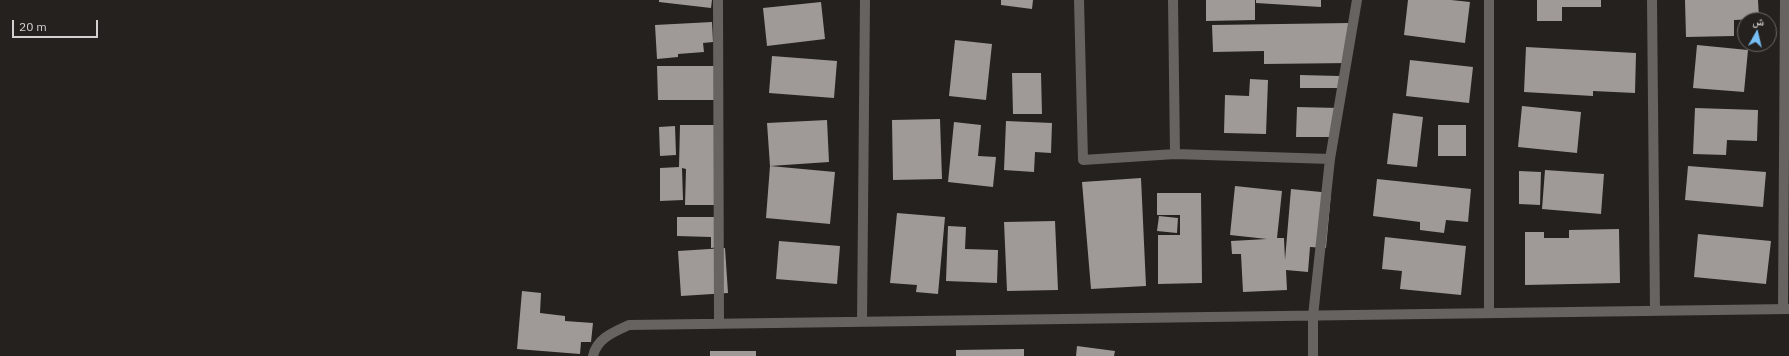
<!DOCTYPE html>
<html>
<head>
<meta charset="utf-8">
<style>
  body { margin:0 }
  #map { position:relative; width:1789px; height:356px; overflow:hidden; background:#25211f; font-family:"IBM Plex Sans","Noto Naskh Arabic",sans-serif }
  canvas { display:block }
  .north { position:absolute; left:1737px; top:12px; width:40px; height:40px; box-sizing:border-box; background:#25211f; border:1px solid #6b6765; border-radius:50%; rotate:8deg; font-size:11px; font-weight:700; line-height:16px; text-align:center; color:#d3d1cf }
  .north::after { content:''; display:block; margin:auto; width:14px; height:18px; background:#77c0f7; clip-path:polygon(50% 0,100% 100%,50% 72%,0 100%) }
  .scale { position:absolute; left:12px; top:20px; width:86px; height:18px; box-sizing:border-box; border:2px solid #d3d1cf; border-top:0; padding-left:5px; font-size:12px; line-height:14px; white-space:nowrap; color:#d3d1cf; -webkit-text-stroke:3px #25211f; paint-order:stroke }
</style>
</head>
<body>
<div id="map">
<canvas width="1789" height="356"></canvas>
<div class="north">ش</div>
<div class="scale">20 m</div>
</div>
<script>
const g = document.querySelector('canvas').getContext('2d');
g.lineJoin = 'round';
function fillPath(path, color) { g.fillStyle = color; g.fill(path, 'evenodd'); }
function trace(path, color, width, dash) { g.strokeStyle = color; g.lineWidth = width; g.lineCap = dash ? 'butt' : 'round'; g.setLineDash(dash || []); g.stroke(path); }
const building = new Path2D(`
  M659 0H712L711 8 659 2Z
  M1001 0H1033L1032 9 1001 5Z
  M1206 0H1255V20L1206 21Z
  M1256 0H1321V7L1256 3Z
  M1408 0H1451L1470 2 1465 43 1404 35Z
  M1537 0H1601V7H1562V21H1537Z
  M1685 0H1758L1759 19 1734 20V36L1686 37Z
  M821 2 825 39 767 46 763 8Z
  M712 22 713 42 703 43 704 52 678 54V57L657 59 655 25Z
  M1350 23V63L1264 64V51L1213 52 1212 25Z
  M955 40 992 44 986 100 949 96Z
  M1697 45 1748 50 1744 92 1693 88Z
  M1526 47 1636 53 1635 93 1593 91V96L1524 92Z
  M772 56 837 61 834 98 769 93Z
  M1410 60 1473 67 1469 103 1406 96Z
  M657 66H717V100H658Z
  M1012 73H1041L1042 114H1013Z
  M1300 75 1339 76V88H1300Z
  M1250 79 1268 80 1266 134 1224 133 1225 95 1249 96Z
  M1522 106 1581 112 1577 153 1518 147Z
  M1297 107 1339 108 1338 137H1296Z
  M1695 108 1758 110 1757 141 1727 140 1726 155 1693 154Z
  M1393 113 1423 117 1417 167 1387 164Z
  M940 119 942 179 893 180 892 120Z
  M827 120 829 162 770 166 767 123Z
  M1006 121 1052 123 1051 153 1035 152 1034 172 1004 170Z
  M954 122 981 125 978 156 996 157 993 187 948 182Z
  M680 125H723L722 205H685L686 169 682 168 683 200 660 201V168L679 167Z
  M1438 125H1466V156H1438Z
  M675 126 676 155 660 156 659 127Z
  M770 166 835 172 830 224 766 218Z
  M1688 166 1766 172 1763 207 1685 200Z
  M1545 170 1604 174 1601 214 1542 209Z
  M1519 171 1541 172 1540 205 1519 204Z
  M1141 178 1146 286 1091 289 1082 182Z
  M1377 179 1471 189 1468 222 1446 220 1444 233 1420 230V222L1373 216Z
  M1235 186 1282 191 1277 238H1284L1285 260 1291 189 1331 193 1326 248 1310 247 1308 272 1286 270 1287 290 1243 292 1241 254H1232L1231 241 1267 239 1230 235Z
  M1157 193H1201L1202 283 1158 284V235H1180V215H1157Z
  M897 213 945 217 938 294 916 292 917 285 890 283Z
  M1159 216 1178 218 1177 233 1157 231Z
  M677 217H719V247L711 248V237L677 236Z
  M1055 221 1058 290 1007 291 1004 222Z
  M948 226 966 227 965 249 998 250 997 283 946 281Z
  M1619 229 1620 283 1525 285V232H1544V238H1569V230Z
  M1698 234 1771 241 1766 284 1694 277Z
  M1385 237 1466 246 1461 295 1400 289 1402 271 1382 269Z
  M779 241 840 246 837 284 776 279Z
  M725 248 728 293 681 296 678 251Z
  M522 291 541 293 540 313 565 316V321L593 323 591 342H581L580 354 517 349Z
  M1077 346 1115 351 1114 356H1076Z
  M1024 349V356H956V350Z
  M710 351H756V356H710Z`);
const minor = new Path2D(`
  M718 0 719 323
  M1079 0 1083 160 1175 154 1330 159
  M1173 0 1175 154
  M1489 0V313
  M1652 0 1655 311
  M1783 309 1785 0
  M862 322 865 0
  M593 356C597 338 614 332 629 325L1789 309
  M1313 356V316L1330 159 1357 0`);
fillPath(building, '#9f9a97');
trace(minor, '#676360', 10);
</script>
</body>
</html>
